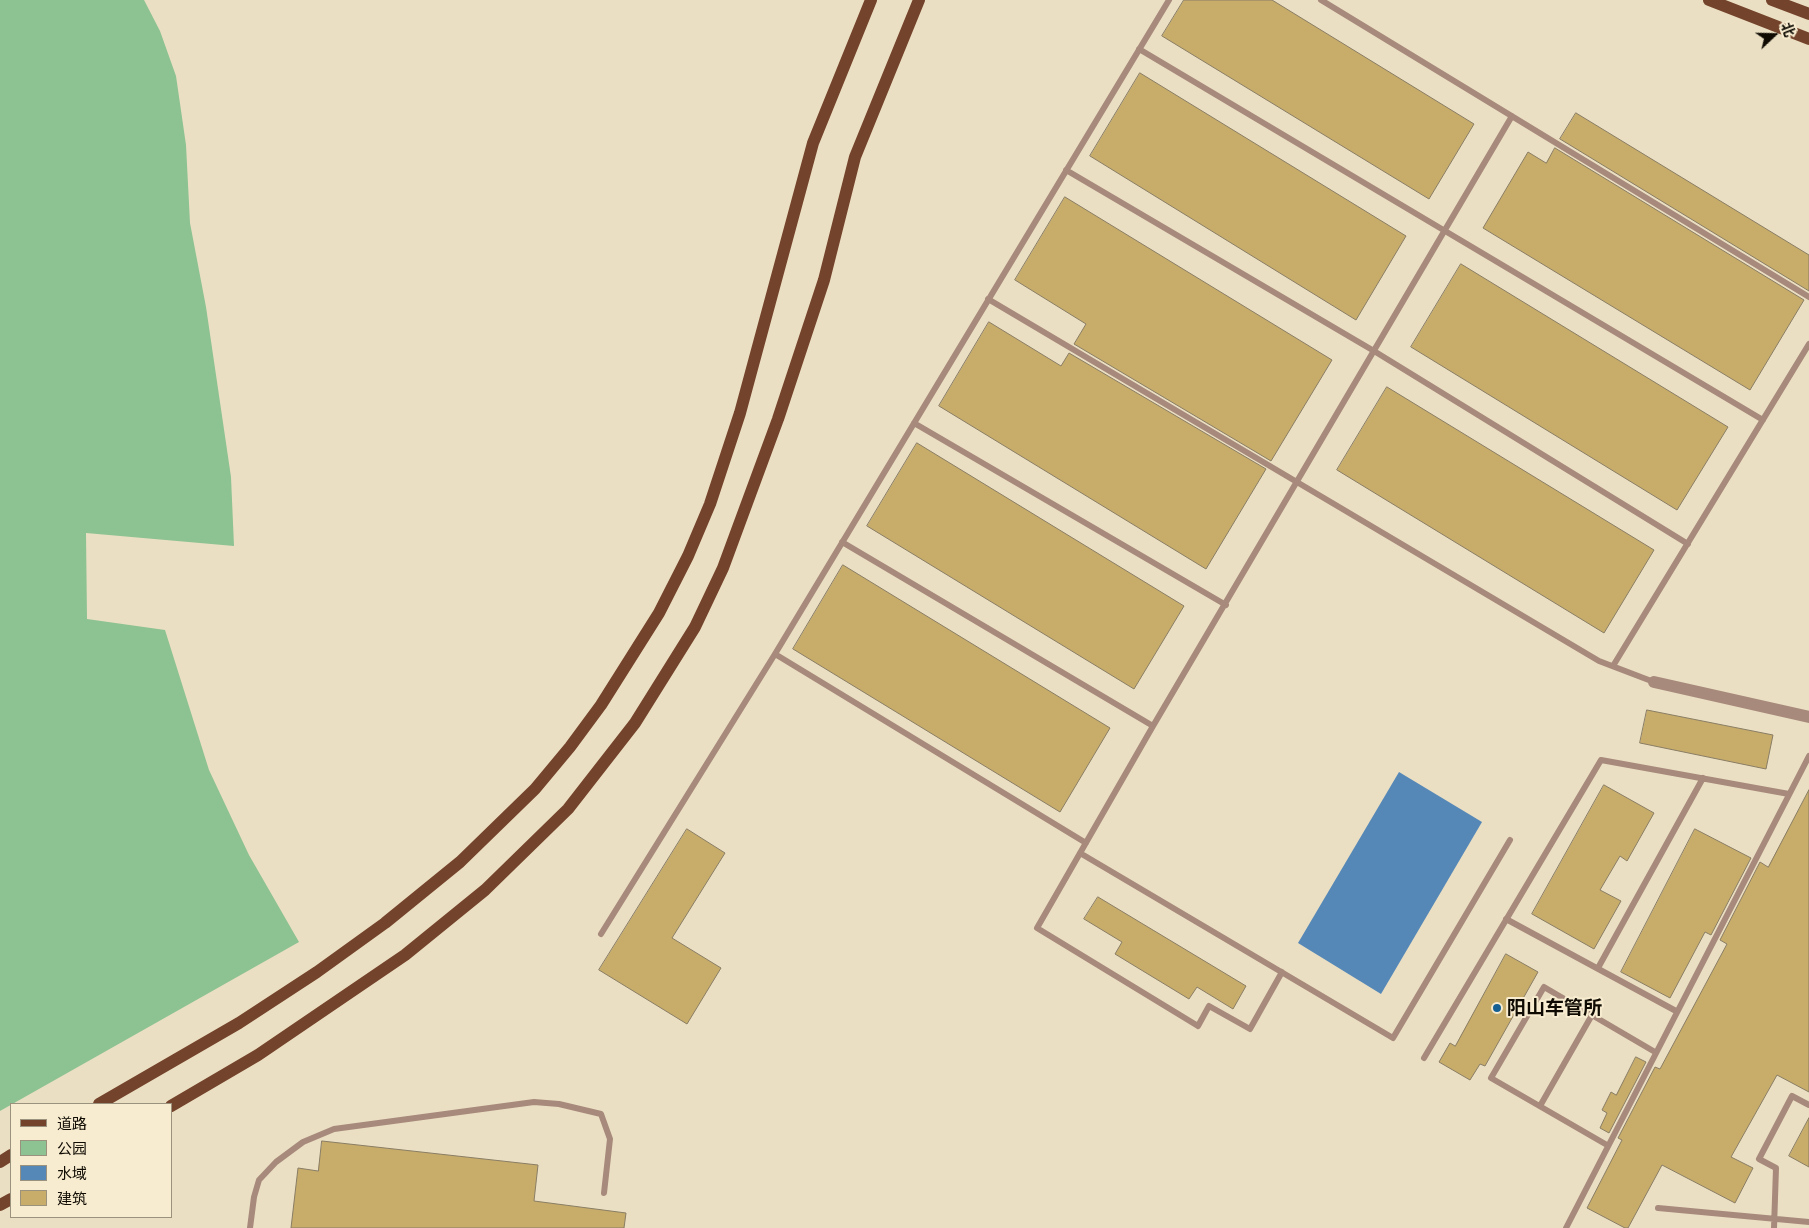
<!DOCTYPE html>
<html>
<head>
<meta charset="utf-8">
<style>
  body { margin:0 }
  #map { position:relative; width:1809px; height:1228px; overflow:hidden; background:#ebdfc3; font-family:Cabin,"Noto Sans SC",sans-serif }
  canvas { display:block }
  .legend { position:absolute; left:10px; top:1103px; width:162px; height:115px; box-sizing:border-box; background:#f8ecd0; border:1px solid #9b927e; margin:0; padding:6px 9px; list-style:none; font-size:15px; color:#0f0b03 }
  .legend li { display:flex; align-items:center; gap:10px; height:25px }
  .legend b { width:25px; border:1px solid #9b927e }
  .north { position:absolute; left:1749px; top:10px; width:50px; height:50px; -webkit-text-stroke:4px #f8ecd0; paint-order:stroke; rotate:69deg; font-size:14px; font-weight:700; line-height:20px; text-align:center; color:#0f0b03 }
  .north::after { content:''; display:block; margin:auto; width:18px; height:22px; background:#0f0b03; clip-path:polygon(50% 0,100% 100%,50% 72%,0 100%) }
</style>
</head>
<body>
<div id="map">
<canvas width="1809" height="1228"></canvas>
<ul class="legend">
<li><b style="height:6px;background:#74432b"></b>道路</li>
<li><b style="height:14px;background:#8dc292"></b>公园</li>
<li><b style="height:14px;background:#5688b7"></b>水域</li>
<li><b style="height:14px;background:#c7ac6a"></b>建筑</li>
</ul>
<div class="north">北</div>
</div>
<script>
const g = document.querySelector('canvas').getContext('2d');
g.lineJoin = 'round';
function fillPath(path, color) { g.fillStyle = color; g.fill(path, 'evenodd'); }
function trace(path, color, width, dash) { g.strokeStyle = color; g.lineWidth = width; g.lineCap = dash ? 'butt' : 'round'; g.setLineDash(dash || []); g.stroke(path); }
function write(font, color, halo, rows, align = 'center') {
  g.font = font + ' Cabin,"Noto Sans SC",sans-serif'; g.lineWidth = 4; g.setLineDash([]); g.textBaseline = 'middle'; g.strokeStyle = halo; g.fillStyle = color; for (const [text, x, y, turn = 0] of rows) {
    g.save(); g.translate(x, y); g.rotate((+turn || 0) * Math.PI / 180); g.textAlign = isNaN(turn) ? turn : align; if (halo) g.strokeText(text, 0, 0); g.fillText(text, 0, 0); g.restore();
  }
}
const green = new Path2D(`
  M0 0H144L160 31 176 76 186 145 190 223 206 307 231 477 234 546 86 533 87 619 165 630 209 770 249 855 299 942 0 1111Z`);
const water = new Path2D(`
  M1399 772 1482 822 1381 994 1298 943Z`);
const building = new Path2D(`
  M1184 0H1272L1474 124 1429 199 1162 36Z
  M1140 73 1406 236 1356 320 1090 156Z
  M1576 113 1809 255V291L1560 139Z
  M1555 148 1804 300 1750 390 1483 228 1528 152 1546 163Z
  M1065 197 1332 360 1271 461 1074 344 1086 324 1015 280Z
  M1461 264 1728 427 1677 510 1411 347Z
  M989 322 1061 366 1069 353 1266 469 1206 569 939 406Z
  M1387 387 1654 550 1604 633 1337 470Z
  M917 443 1184 606 1134 689 867 526Z
  M843 565 1110 728 1060 812 793 649Z
  M1647 710 1773 735 1766 769 1640 743Z
  M1604 785 1654 813 1627 861 1620 856 1600 890 1621 901 1594 949 1532 914Z
  M1809 790V1092L1777 1075 1731 1157 1753 1168 1735 1203 1662 1165 1628 1228H1625L1587 1208 1622 1140 1618 1138 1655 1067 1660 1069 1727 944 1720 940 1760 862 1768 867Z
  M687 829 725 853 672 938 721 968 687 1024 599 970Z
  M1695 829 1751 858 1711 935 1705 932 1670 998 1621 972Z
  M1098 897 1246 986 1233 1009 1197 987 1189 999 1115 954 1122 942 1084 919Z
  M1506 954 1538 972 1485 1066 1480 1064 1470 1080 1439 1062 1450 1043 1455 1046Z
  M1636 1057 1646 1062 1609 1133 1600 1128 1607 1113 1602 1110 1611 1092 1616 1095Z
  M1809 1118V1167L1789 1156Z
  M322 1141 538 1165 534 1201 626 1213 624 1228H291L298 1168 318 1171Z`);
const lane = new Path2D(`
  M1321 0 1809 297
  M1139 49 1763 420
  M1066 170 1374 351 1688 544
  M988 299 1599 661 1654 682
  M914 423 1226 605
  M842 542 1153 726
  M1613 666 1809 344
  M1086 843 775 654 1169 0
  M1080 853 1393 1038 1510 840
  M1506 919 1676 1011
  M601 934 775 654
  M1598 968 1703 778
  M1282 972 1250 1029 1209 1006 1198 1026 1037 928 1153 726 1512 116
  M1424 1058 1601 760 1789 794
  M1540 1106 1592 1015
  M1607 1145 1491 1078 1544 987 1655 1052
  M1658 1208 1809 1222
  M250 1228 254 1197 259 1180 276 1162 303 1142 334 1129 534 1102 559 1104 601 1114 610 1139 604 1193
  M1566 1228 1809 756
  M1774 1228 1776 1168 1759 1159 1792 1096 1809 1105`);
const street = new Path2D(`
  M1654 682 1809 717`);
const primary = new Path2D(`
  M1709 0 1809 39
  M1772 0 1809 14
  M99 1104 239 1023 317 972 385 923 460 862 535 789 570 747 601 705 659 613 688 556 710 504 740 413 813 143 871 0
  M171 1106 258 1055 405 955 485 890 568 809 635 723 695 627 723 568 778 419 824 280 855 157 919 0
  M0 1162 11 1155
  M0 1205 11 1199`);
const markers = [
  [1497,1008,5,"#165f93"]
];
const poiNames = [
  ["阳山车管所",1507,1008]
];
fillPath(green, '#8dc292');
fillPath(water, '#5688b7');
fillPath(building, '#c7ac6a');
trace(building, '#897d64', 1);
trace(lane, '#a78a7c', 6);
trace(street, '#a78a7c', 12);
trace(primary, '#74432b', 12);
for (const [x, y, r, color] of markers) { const dot = new Path2D(); dot.arc(x, y, r, 0, 2 * Math.PI); g.fillStyle = color; g.fill(dot); trace(dot, '#f8ecd0', 2); }
write('bold 19px', '#0f0b03', '#f8ecd0', poiNames, 'left');
</script>
</body>
</html>
